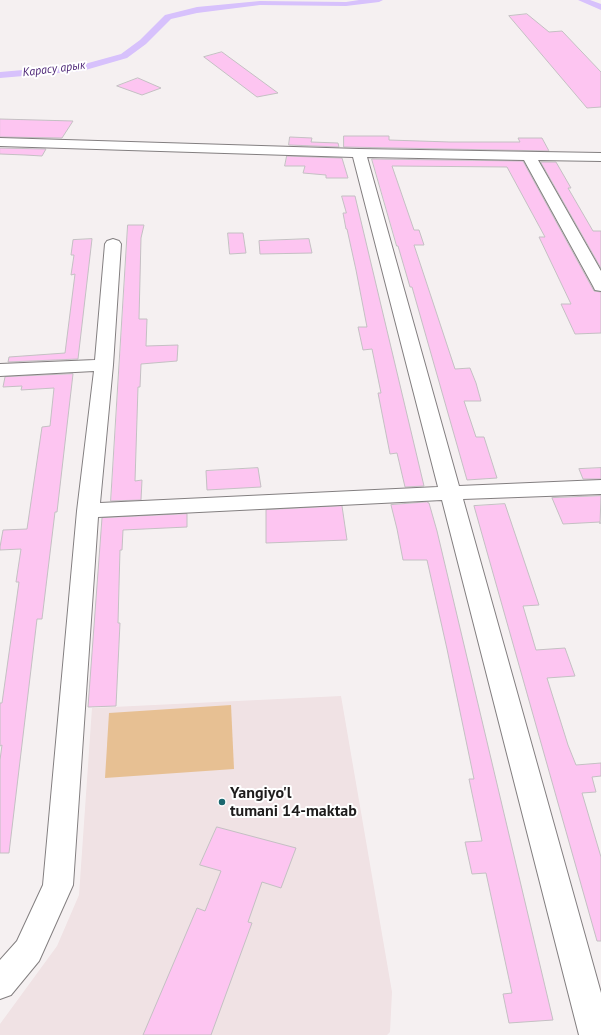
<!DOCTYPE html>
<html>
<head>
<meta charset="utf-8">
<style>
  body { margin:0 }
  canvas { display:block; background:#f5f0f1 }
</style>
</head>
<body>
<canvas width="601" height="1035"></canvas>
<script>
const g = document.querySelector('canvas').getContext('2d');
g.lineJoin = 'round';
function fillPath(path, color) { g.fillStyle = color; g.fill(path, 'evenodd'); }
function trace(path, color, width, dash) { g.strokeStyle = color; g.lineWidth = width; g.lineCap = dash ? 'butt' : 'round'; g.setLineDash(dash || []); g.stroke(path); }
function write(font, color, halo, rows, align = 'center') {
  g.font = font + ' "PT Sans",sans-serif'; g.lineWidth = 4; g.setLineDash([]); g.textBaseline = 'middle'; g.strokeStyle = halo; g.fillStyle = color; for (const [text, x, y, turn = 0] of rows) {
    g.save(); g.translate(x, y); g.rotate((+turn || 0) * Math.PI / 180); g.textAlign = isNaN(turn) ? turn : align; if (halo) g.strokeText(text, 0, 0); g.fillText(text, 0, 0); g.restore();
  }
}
const built = new Path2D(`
  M341 696 392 992 390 1032 387 1035H0V1024L57 946 79 895 92 708Z`);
const green = new Path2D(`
  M231 705 234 769 105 778 109 713Z`);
const canal = new Path2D(`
  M359 0H383L379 2 346 6 260 5 197 13 171 19 146 44 127 58 82 71 0 78V72L81 65 121 54 140 40 165 15 197 7 260 1 346 2Z
  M578 0H590L601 4V10Z`);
const building = new Path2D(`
  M527 14 549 32 562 31 601 72V107L587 108 509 16Z
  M222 52 278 93 257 97 204 57Z
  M138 78 161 88 142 95 117 86Z
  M0 119 73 121 62 138 0 137Z
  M344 136H389V140L450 142H520L518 138H542L549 151 344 147Z
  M290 137 312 138 311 142 338 143 339 147 289 145Z
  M0 148 46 149 42 156 25 155 0 154Z
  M287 156 342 158 348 178H326V175L303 173 305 166H285Z
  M372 159 523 161 594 291 601 292V333L575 334 561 304H571L539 237H545L507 167 392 166 414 230H419L424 245H414L455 369 470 368 476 383 481 401H464L476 437H484L497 478 467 480 412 287H410L398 246H397Z
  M541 162H556L571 188H568L593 231H601V268Z
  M342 196H355L424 486 405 487 397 453 390 454 378 393H381L372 349 363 350 358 327H367L356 270 347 229H346L343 213H346Z
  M128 225H144L141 238 139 319H147L146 346 178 345 177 361 141 364 140 387H138L135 481 142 480 141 500 111 501Z
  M228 233H243L246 253 230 254Z
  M92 239 78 359 8 362 9 357 65 353 75 274 71 275 74 255H71L73 240Z
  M309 239 312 253 260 254 259 241Z
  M73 374 57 512H55L42 619H37L9 853H0V760L2 745 0 746V703H2L19 582H16L21 549 0 550V547L3 530 27 529 42 427 50 426 54 388 21 390 22 386 3 387 5 377Z
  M258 468 261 487 207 490 206 471Z
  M601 468V479H583L579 469Z
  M601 496 600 524V522L563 524 552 498Z
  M427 502 429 503 437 531 553 1020 509 1023 503 994 512 993 486 873 472 874 465 842 482 841 469 779H474L447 649 427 560H403L397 529 391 505Z
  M505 504 539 605 523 606 536 650 565 648 575 676 547 678 568 745 576 765 601 763V776L592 777 596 792 582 793 601 857V941H597L474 506Z
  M342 506 347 540 266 543V510Z
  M187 514V527L123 530 122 550H120L119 586 118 623H120L116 706 88 707 102 518Z
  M217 827 296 848 281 888 262 882 248 922 252 923 211 1035H143L197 908 205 911 221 871 200 865Z`);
const minor = new Path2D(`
  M0 138 359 149 601 153V161L538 160 601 271V291L595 290 593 286 524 160 367 157 459 486 601 480V494L463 499 601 993V1035H579L442 500 98 517 73 885 39 961 11 995 0 999V960L17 941 43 885 77 511 94 371 0 376V364L95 360 105 244 107 241 113 239 119 241 121 244 113 365 100 503 438 487 353 157 0 146Z`);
const markers = [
  [222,802,4,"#1b676f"]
];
const farWaternames = [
  ["Карасу арык",54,69,-7]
];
const nearPoinames = [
  ["Yangiyo'l",230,793],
  ["tumani 14-maktab",230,811]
];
fillPath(built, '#f0e2e4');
fillPath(green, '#e7c093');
fillPath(canal, '#d7c1fc');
fillPath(building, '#fdc5f1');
trace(building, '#c4c0c3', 1);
trace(minor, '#837f80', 2);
fillPath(minor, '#fff');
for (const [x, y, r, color] of markers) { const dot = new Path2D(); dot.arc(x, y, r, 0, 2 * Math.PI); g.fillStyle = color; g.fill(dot); trace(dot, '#fff', 1.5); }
write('italic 12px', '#471f72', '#fff', farWaternames);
write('bold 16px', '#1e1c1c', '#fff', nearPoinames, 'left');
</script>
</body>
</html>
